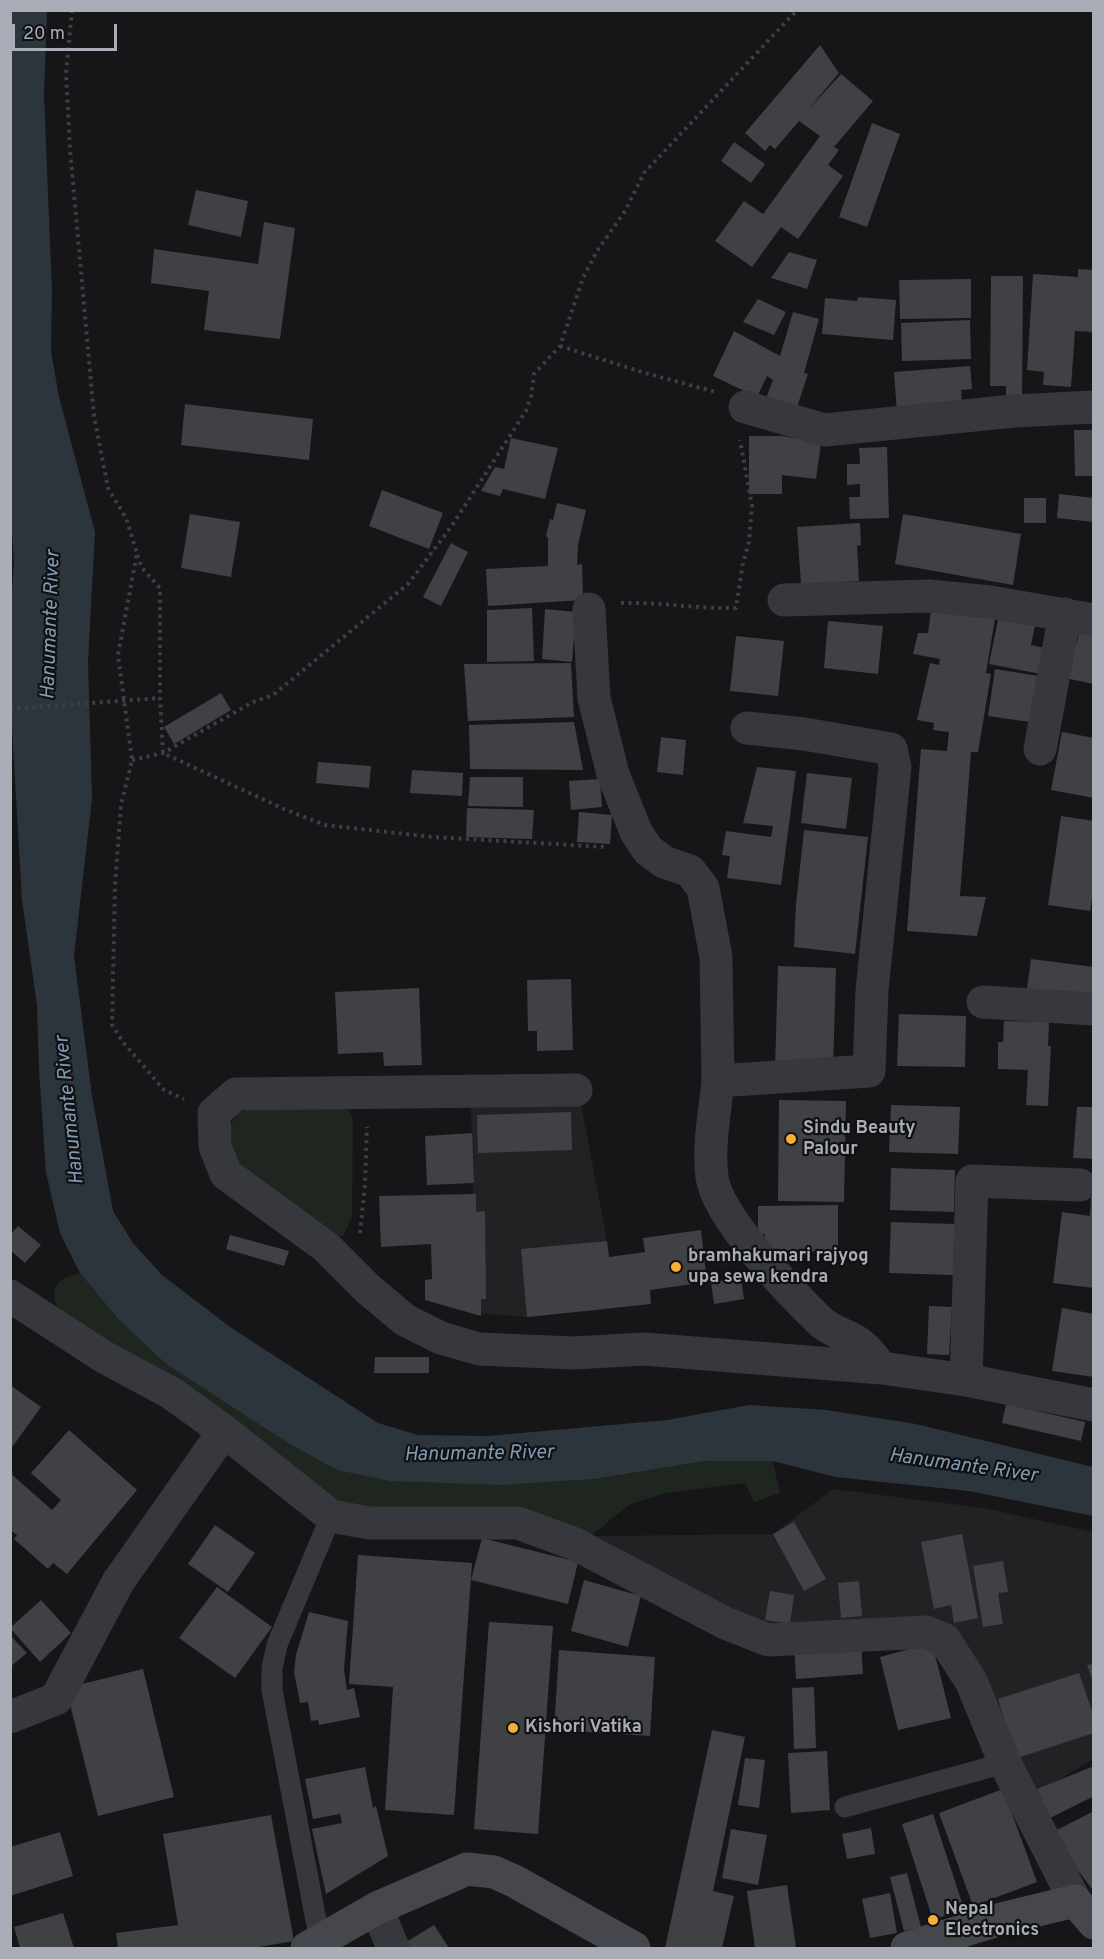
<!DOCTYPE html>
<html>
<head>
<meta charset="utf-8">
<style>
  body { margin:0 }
  #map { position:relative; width:1104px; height:1959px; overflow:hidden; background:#161618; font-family:Overpass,sans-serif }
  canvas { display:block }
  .frame { position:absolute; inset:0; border:12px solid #a8adb8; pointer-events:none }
  .scale { position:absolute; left:12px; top:24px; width:105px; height:27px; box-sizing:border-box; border:3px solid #a8adb8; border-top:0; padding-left:8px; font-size:18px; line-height:21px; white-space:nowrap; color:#a8adb8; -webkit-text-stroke:4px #111113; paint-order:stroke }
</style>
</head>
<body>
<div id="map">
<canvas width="1104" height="1959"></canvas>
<div class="frame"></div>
<div class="scale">20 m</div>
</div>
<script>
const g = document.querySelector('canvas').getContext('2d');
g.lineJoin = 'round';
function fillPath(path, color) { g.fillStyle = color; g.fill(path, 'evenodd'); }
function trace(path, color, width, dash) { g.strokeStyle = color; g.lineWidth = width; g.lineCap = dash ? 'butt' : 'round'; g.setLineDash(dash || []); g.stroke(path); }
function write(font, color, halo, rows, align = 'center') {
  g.font = font + ' Overpass,sans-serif'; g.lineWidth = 4.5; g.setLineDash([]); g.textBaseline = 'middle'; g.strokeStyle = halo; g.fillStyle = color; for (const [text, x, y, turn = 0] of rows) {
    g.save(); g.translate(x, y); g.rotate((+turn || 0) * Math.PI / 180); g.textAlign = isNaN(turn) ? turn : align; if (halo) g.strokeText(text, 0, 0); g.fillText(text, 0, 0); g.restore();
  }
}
const built = new Path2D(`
  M581 1104 607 1241 613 1309 527 1317 476 1313 471 1107Z
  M833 1489 984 1508 1093 1532V1759L1036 1794 968 1651 749 1624 597 1536 773 1534Z`);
const green = new Path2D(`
  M347 1107 353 1120 352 1217 343 1236 335 1239 249 1177 233 1158 229 1126 238 1114 249 1108Z
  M80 1273 119 1320 165 1363 503 1485 595 1479 705 1461H773L780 1493 754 1502 745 1483 666 1493 630 1504 586 1540 340 1503 57 1307C49 1285 59 1278 80 1273Z`);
const water = new Path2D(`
  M10 11H47L44 96 52 291 51 351 59 397 95 532 88 661 92 799 74 956 92 1096 113 1211 133 1243 162 1275 230 1327 378 1423 418 1435 488 1436 667 1420 749 1405 826 1410 916 1424 1093 1467V1516L969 1491 835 1477 773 1461H705L595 1479 503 1485 390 1481 337 1470 288 1443 165 1363 119 1320 80 1273 60 1233 46 1172 39 1070 37 1005 22 900 11 710 10 621 14 561 10 501Z`);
const building = new Path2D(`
  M820 45 839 73 807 111 841 74 873 101 834 147 839 150 828 165 843 176 798 239 781 227 752 267 715 241 744 201 763 214 820 136 799 121 775 149 770 145 765 151 745 133Z
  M872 123 900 134 867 227 839 217Z
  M734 142 765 164 751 183 721 161Z
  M196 190 248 201 241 237 188 225Z
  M264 222 295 228 280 339 204 330 209 291 151 283 154 249 258 264Z
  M789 252 817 260 807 289 771 278Z
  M1078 269 1094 270V332L1075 331 1071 387 1043 385 1044 372 1027 370 1033 274 1078 277Z
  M991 276H1023L1022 403H1006V386H990Z
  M971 279V318L900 319 899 280Z
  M858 297 896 300 893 340 822 334 825 298 857 301Z
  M758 299 786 312 774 335 743 322Z
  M793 312 819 319 804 373 808 374 795 413 765 401 773 380 767 376 757 397 713 376 734 331 780 356Z
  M970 320 971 359 902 361 901 323Z
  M970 366 972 389 961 390 962 406 897 412 894 372Z
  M185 404 313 419 309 460 181 445Z
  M1074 430H1094V476H1075Z
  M749 436H782L821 443 816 479 782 475V494H749Z
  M511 438 558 448 545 499 503 489 500 496 481 491 495 467 504 469Z
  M887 447 889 518 850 519 849 497H860V484L847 485V464H860L859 448Z
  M382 490 443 513 429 549 369 526Z
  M1059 494 1094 498V522L1057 518Z
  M1024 498H1046V523H1024Z
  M557 503 586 510 578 545 577 565 582 564 583 600 488 606 486 569 548 566V538L546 536 550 519 553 520Z
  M190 514 240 522 231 577 181 568Z
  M903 514 1021 534 1013 585 895 564Z
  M860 523 861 545 857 546 859 581 801 584 797 527Z
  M451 543 468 552 441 606 423 597Z
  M532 608 534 661 487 662V610Z
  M545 609 576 612 572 662 542 659Z
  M1000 610 1037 617 1031 645 1050 649 1046 675 989 664Z
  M931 611 995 618 986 673 991 674 978 752H971L960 896 986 897 977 936 907 931 921 749 947 751 949 732 933 730 934 723 917 720 930 663 939 665 940 659 913 654 918 633H928Z
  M828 621 883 626 878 674 824 668Z
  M1080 625 1094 628V684L1065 678 1070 642 1077 643Z
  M736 636 784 641 778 696 730 691Z
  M571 663 574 717 468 721 464 664Z
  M995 669 1045 677 1037 723 988 716Z
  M221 693 231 710 174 744 164 727Z
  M574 722 583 770 470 769 469 725Z
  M1062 732 1094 738V798L1051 790Z
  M661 737 686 740 683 775 657 772Z
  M318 762 371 766 369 788 316 783Z
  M757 767 796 771 781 885 727 878 730 856 722 855 726 831 771 837 773 826 743 823Z
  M412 770 463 773 462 796 410 793Z
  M807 773 852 778 846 829 801 823Z
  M470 777H523V807L468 806Z
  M600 779 602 807 571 810 569 781Z
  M467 808 534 810 532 839 466 837Z
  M579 812 612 815 610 844 577 842Z
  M1061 816 1094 821V884L1090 911 1048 905Z
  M804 830 868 837 855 954 794 947 796 904Z
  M1031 959 1094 967V1002L1026 996Z
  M778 966 836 968 833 1069 775 1068Z
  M571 979 573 1050 537 1051V1031H528L527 980Z
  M419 988 422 1065 384 1066 383 1052 338 1054 335 992Z
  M899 1014 966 1016 965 1067 897 1066Z
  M1004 1021 1049 1022 1048 1046H1051L1048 1106 1026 1105 1028 1070 998 1069V1042H1003Z
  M779 1100 846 1101 844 1202 778 1201Z
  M891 1105 960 1107 958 1154 889 1152Z
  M1077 1107H1094V1159L1073 1158Z
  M571 1112 572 1150 478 1153 477 1115Z
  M472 1133 474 1183 427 1185 425 1136Z
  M891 1168 955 1170 954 1212 890 1210Z
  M1092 1180H1094V1288L1053 1283 1062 1212 1090 1216Z
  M476 1194V1212L485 1211 486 1299H481V1316L425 1300V1280L432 1279 431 1244 381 1247 379 1196Z
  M838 1205V1251L766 1252 765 1234H758V1206Z
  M891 1222 955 1224 953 1275 889 1273Z
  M18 1226 41 1245 25 1263 10 1250V1235Z
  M701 1230 707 1282 650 1290 651 1304 527 1317 521 1249 607 1241 609 1257 645 1252 643 1238Z
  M230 1235 289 1251 284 1266 226 1249Z
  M741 1278 744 1299 714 1304 711 1282Z
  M929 1306 952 1307 949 1355 927 1354Z
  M1062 1308 1094 1314V1377L1052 1371Z
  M375 1357H429V1373H374Z
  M10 1385 41 1407 10 1450Z
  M1006 1404 1085 1422 1081 1441 1002 1423Z
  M69 1430 137 1490 67 1574 53 1563 48 1569 14 1539 17 1535 10 1530V1473L52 1510 61 1500 31 1473Z
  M794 1522 826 1579 804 1591 773 1534Z
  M215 1525 255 1553 228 1592 188 1564Z
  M962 1534 978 1618 954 1623 951 1605 934 1609 921 1542Z
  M482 1538 578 1562 568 1604 471 1580Z
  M358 1555 472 1563 454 1815 385 1810 393 1687 349 1684Z
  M1003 1561 1008 1592 998 1593 1003 1624 983 1627 973 1566Z
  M584 1580 641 1596 628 1647 571 1631Z
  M859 1581 862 1616 841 1618 838 1583Z
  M217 1587 272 1627 235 1678 179 1638Z
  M770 1591 794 1595 790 1624 765 1620Z
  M41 1600 71 1633 40 1662 10 1628Z
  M309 1612 348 1621 344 1669 347 1690 354 1688 360 1717 319 1725 318 1720 311 1721 308 1702 300 1703 294 1672 296 1655Z
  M489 1622 553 1626 538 1834 474 1829Z
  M10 1635 27 1653 10 1667Z
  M861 1641 863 1674 796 1679 794 1646Z
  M932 1643 951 1718 898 1730 880 1657Z
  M559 1650 655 1657 650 1736 554 1730Z
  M1094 1664V1681H1093L1087 1665Z
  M143 1669 174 1797 98 1816 66 1688Z
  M1079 1673 1094 1717V1733L1017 1758 998 1699Z
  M814 1687 816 1748 794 1749 792 1688Z
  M712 1730 745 1737 713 1891 734 1896 722 1948H665Z
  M827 1751 830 1810 791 1813 788 1753Z
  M745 1758 765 1760 759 1808 738 1805Z
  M1094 1766V1796L1050 1818 1037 1789Z
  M365 1767 373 1808 376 1806 388 1856 326 1894 312 1829 342 1823 340 1814 313 1819 305 1779Z
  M1003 1789 1037 1882 973 1906 939 1813Z
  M1094 1811V1892L1072 1862 1055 1831Z
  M933 1814 964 1909 933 1920 902 1824Z
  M271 1815 294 1941 253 1948H118L116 1933 178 1925 163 1834Z
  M871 1828 875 1854 847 1859 842 1834Z
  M731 1829 767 1835 758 1885 722 1878Z
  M60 1832 73 1876 10 1896V1847Z
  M907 1873 921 1927 904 1931 890 1877Z
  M787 1885 796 1948H755L747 1891Z
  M890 1893 897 1933 870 1938 862 1899Z
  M63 1913 74 1948H20L14 1927Z
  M434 1925 449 1948H406L403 1944Z`);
const path = new Path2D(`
  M72 10 66 73 70 149 94 416 108 488 126 518 137 553 118 655 132 760 121 805 115 885 112 1025 123 1042 164 1090 184 1099
  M560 346 645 373 716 392
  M137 555 142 568 160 588V698L163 753 284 809 325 825 432 837 606 847
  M621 603C660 602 698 609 736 608L743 563 749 542 752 506 740 440
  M10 709 160 698
  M132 760 163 753 253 702 273 695 408 584 451 527 526 411 531 397 534 374 560 346 583 278 597 251 625 211 644 173 797 10
  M360 1233 365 1185 367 1127`);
const service = new Path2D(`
  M845 1807 1005 1763
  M320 1941 272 1690V1668L277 1645 331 1516`);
const minor = new Path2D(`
  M745 407 825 430 1014 411 1094 407
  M784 600 929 596 990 602 1094 620
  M589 609 594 698 613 774 636 832 648 850 664 862 690 871 703 888 716 957 718 1081
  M747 728 804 734 891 749 895 767 872 990 869 1071 718 1081C715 1112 708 1145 712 1177 717 1217 791 1293 821 1322 831 1331 846 1335 857 1342 867 1348 875 1360 882 1368
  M1040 749 1065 614
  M983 1002 1094 1009
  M576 1090 236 1094 214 1113 215 1146 226 1174 326 1247 368 1289 405 1320 441 1338 479 1349 573 1353 644 1349 882 1368 966 1380 1094 1405
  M10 1296 104 1357 171 1393 224 1431 331 1516 369 1523H518L575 1544 725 1623 768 1640 925 1632 944 1639 971 1681 1005 1763 1075 1901
  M966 1380 972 1181 1080 1185
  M10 1717 56 1699 118 1582 224 1431
  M377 1908 393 1948`);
const secondary = new Path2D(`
  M307 1948 377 1908 467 1869 494 1872 514 1881 634 1948
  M907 1948 1001 1919 1075 1901 1094 1923`);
const markers = [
  [791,1139,6,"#f2b134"],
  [676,1267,6,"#f2b134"],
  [513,1728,6,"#f2b134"],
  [933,1920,6,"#f2b134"]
];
const poiNames = [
  ["Sindu Beauty",803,1129],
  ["Palour",803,1150],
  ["bramhakumari rajyog",688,1257],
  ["upa sewa kendra",688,1278],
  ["Kishori Vatika",525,1728],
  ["Nepal",945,1910],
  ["Electronics",945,1931]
];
const waterNames = [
  ["Hanumante River",52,625,-88],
  ["Hanumante River",71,1110,-96],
  ["Hanumante River",479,1455,-1],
  ["Hanumante River",963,1467,8]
];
fillPath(built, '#222225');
fillPath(green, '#1e261f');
fillPath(water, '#2c353c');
fillPath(building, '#404145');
trace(path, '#3d3f44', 4, [3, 4.5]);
trace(service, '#37383d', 21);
trace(minor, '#37383d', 33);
trace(secondary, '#45474d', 33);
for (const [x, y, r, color] of markers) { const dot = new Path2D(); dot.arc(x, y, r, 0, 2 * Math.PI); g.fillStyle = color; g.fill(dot); trace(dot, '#111113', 2); }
write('bold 18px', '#a8adb8', '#111113', poiNames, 'left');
write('italic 20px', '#7f9bb3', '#111113', waterNames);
</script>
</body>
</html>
